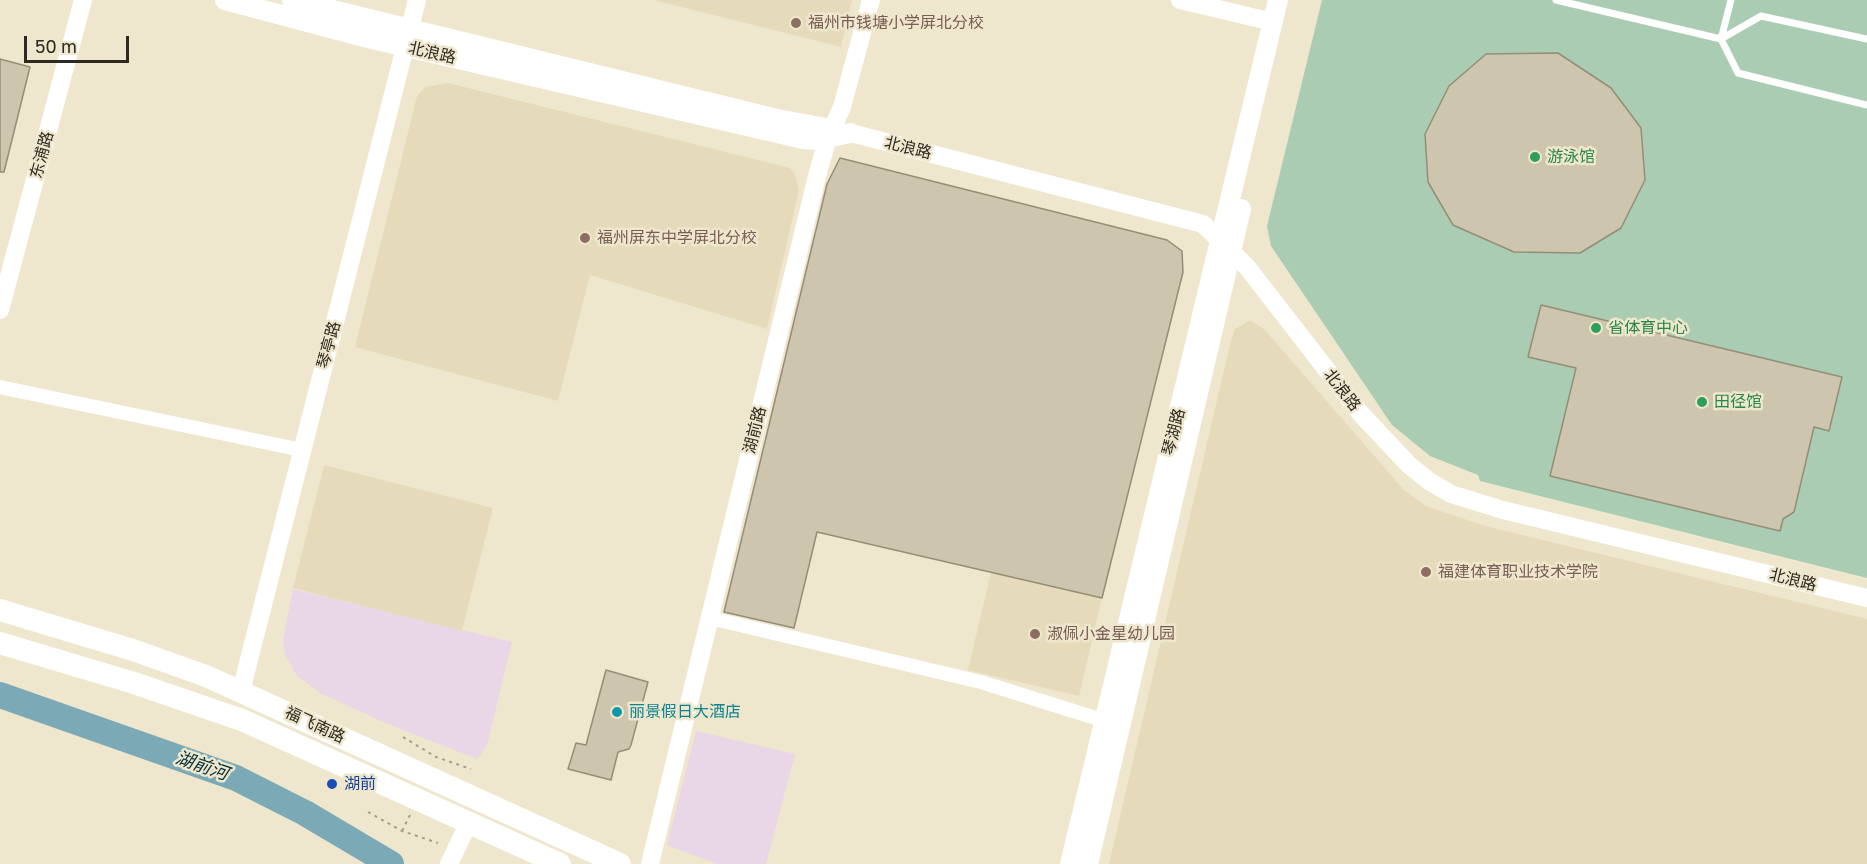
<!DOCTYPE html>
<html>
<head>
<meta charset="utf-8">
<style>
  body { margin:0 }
  #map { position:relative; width:1867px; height:864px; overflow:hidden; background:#efe7cd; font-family:"Golos Text",sans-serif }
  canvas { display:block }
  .scale { position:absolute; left:24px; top:36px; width:105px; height:27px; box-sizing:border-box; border:3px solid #2d2920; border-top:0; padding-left:8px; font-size:18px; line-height:21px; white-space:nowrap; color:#2d2920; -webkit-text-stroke:4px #efe7cd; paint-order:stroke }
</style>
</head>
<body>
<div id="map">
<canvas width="1867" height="864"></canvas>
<div class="scale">50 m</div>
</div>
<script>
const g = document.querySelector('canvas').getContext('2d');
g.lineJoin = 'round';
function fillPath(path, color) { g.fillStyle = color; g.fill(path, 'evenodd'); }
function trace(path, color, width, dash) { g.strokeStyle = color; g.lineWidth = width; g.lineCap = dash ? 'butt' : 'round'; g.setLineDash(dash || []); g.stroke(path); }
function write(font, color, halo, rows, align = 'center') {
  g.font = font + ' "Golos Text","Noto Sans SC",sans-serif'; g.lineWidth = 5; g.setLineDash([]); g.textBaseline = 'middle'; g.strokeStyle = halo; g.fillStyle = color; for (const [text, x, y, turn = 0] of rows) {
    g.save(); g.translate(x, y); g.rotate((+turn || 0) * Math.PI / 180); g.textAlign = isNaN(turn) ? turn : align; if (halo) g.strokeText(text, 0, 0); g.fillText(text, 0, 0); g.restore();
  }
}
const commercial = new Path2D(`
  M293 589 512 642 487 745 477 759 381 721 320 693 297 676 285 654 283 640Z
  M696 731 795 754 766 864H717L667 845Z`);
const built = new Path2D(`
  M653 0H852L841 47Z
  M448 83 790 168 795 174 799 190 767 329 590 275 558 401 355 347 417 96 425 87Z
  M1250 320 1265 330 1404 490 1426 506 1485 526 1867 619V864H1109L1231 340 1235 329Z
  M324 465 493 508 462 631 293 588Z
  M991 572 1102 598 1079 696 968 670Z`);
const green = new Path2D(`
  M1322 0H1867V578L1480 481 1478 475 1430 456 1392 425 1271 246 1267 226Z`);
const river = new Path2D(`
  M0 695 236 778 305 813 391 864`);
const building = new Path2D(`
  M1558 53 1611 88 1641 128 1645 180 1621 228 1580 253 1514 252 1453 225 1428 182 1425 134 1449 86 1486 54Z
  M0 59 30 67 4 172H0Z
  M840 158 1167 240 1182 251 1183 272 1102 598 817 532 794 628 724 612 827 184Z
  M1541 305 1842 377 1829 431 1814 427 1794 512 1783 519 1780 531 1550 476 1576 368 1528 357Z
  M606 670 648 682 631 745 629 749 618 752 611 780 568 769 576 743 586 745Z`);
const path = new Path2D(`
  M403 737 436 757 471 769
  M368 812 402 831 438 843
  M402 831 410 815`);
const service = new Path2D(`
  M1556 0 1721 39 1761 16 1867 39
  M1731 0 1721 39 1738 73 1867 105`);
const minor = new Path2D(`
  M0 387 302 450
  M710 618 981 682 1105 721`);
const tertiary = new Path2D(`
  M1180 0 1273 22
  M851 133 1203 224 1247 267 1361 414 1409 465 1429 481 1451 494 1503 510 1867 598
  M0 310 83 0
  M241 691 417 0
  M449 864 469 822
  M650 864 818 172 828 138 842 107 871 0`);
const secondary = new Path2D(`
  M225 0 368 38 803 139 817 140 851 133
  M292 0 777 119 837 130
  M1070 864 1278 0
  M1088 864 1241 209`);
const primary = new Path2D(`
  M0 610 133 650 206 676 620 864
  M0 643 134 683 242 720 560 864`);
const markers = [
  [796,23,6,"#8d6e63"],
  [1535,157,6,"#2e9e5b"],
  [585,238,6,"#8d6e63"],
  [1596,328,6,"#2e9e5b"],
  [1702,402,6,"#2e9e5b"],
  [1426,572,6,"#8d6e63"],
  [1035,634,6,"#8d6e63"],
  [617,712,6,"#0f9aa8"],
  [332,784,6,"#1a4fb4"]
];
const educationNames = [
  ["福州市钱塘小学屏北分校",808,23],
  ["福州屏东中学屏北分校",597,238],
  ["福建体育职业技术学院",1438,572],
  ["淑佩小金星幼儿园",1047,634]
];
const streetNames = [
  ["北浪路",432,53,13],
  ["北浪路",908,148,14],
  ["东浦路",42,155,-75],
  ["琴亭路",329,345,-75],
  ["北浪路",1342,390,52],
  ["湖前路",755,430,-76],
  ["琴湖路",1174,432,-76],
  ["北浪路",1793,580,14],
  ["福飞南路",315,725,25]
];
const leisureNames = [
  ["游泳馆",1547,157],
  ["省体育中心",1608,328],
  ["田径馆",1714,402]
];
const cultureNames = [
  ["丽景假日大酒店",629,712]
];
const transitNames = [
  ["湖前",344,784]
];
const waterNames = [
  ["湖前河",202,766,19]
];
fillPath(commercial, '#e9d6e6');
fillPath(built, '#e5dbba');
fillPath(green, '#a9ccb3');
trace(river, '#7baab6', 26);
fillPath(building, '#cdc5ad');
trace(building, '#958e77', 1.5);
trace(path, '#a39c89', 2, [3, 4.5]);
trace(service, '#fff', 7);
trace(minor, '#fff', 14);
trace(tertiary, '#fff', 18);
trace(secondary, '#fff', 20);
trace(primary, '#fff', 22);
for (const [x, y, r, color] of markers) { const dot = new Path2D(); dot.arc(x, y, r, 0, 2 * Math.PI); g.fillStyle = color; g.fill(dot); trace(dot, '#efe7cd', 2); }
write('16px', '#785e54', '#efe7cd', educationNames, 'left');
write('16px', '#2d2920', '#efe7cd', streetNames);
write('16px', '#27864d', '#efe7cd', leisureNames, 'left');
write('16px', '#0d838f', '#efe7cd', cultureNames, 'left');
write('16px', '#164399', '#efe7cd', transitNames, 'left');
write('italic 18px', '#013039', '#efe7cd', waterNames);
</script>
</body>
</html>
